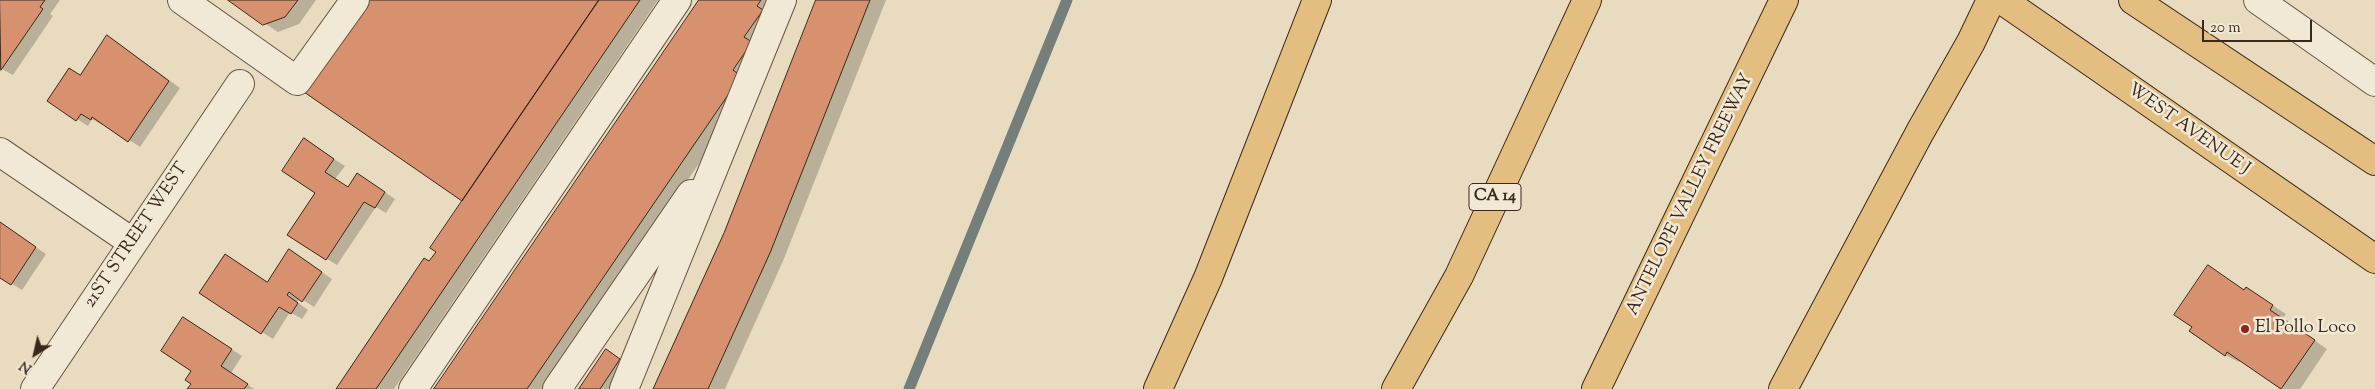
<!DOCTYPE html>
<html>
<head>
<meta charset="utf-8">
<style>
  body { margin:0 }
  #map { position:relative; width:2375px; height:389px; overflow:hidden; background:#e9dbbf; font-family:"Sorts Mill Goudy",serif }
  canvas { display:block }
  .north { position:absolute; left:10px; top:329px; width:50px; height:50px; -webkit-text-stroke:4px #f1e8d5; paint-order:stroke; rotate:215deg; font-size:14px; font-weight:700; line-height:20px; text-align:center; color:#3a281a }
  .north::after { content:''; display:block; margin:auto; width:18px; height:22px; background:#3a281a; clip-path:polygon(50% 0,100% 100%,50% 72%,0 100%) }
  .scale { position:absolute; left:2202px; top:20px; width:110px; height:22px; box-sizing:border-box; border:2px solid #3a281a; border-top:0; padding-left:6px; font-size:15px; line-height:18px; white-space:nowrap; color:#3a281a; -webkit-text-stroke:4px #f1e8d5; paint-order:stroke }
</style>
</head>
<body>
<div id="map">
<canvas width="2375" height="389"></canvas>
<div class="north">N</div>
<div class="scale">20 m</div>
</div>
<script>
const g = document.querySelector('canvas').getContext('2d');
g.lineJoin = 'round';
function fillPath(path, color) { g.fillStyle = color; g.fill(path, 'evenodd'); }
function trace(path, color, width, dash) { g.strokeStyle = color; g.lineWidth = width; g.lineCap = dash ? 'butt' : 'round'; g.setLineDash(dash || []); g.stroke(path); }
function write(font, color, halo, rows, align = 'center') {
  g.font = font + ' "Sorts Mill Goudy",serif'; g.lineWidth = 5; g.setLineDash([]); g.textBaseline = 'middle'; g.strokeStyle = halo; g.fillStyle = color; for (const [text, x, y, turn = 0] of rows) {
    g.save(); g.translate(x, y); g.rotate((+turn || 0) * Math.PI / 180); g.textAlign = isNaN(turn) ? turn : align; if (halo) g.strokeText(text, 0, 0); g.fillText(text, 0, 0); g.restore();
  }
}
const shadow = new Path2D(`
  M0 0H60L50 14 53 16 13 75 0 68Z
  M230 0H316L299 24 278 32Z
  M368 0H658L394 389H337L437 252 464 200 305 92Z
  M700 0H780L753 84 546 389H436Z
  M818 0H886L783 261 725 389H654L725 234Z
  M118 43 180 88 140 147 103 123 102 125 92 119 88 126 49 101 81 76Z
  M304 140 345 166 335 179 348 188 368 181 395 199 386 213 376 207 337 265 327 259 316 193Z
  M0 223 46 254 22 290 0 276Z
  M300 257 332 279 314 307 300 298 297 302 308 310 302 319 290 312 273 339 201 293 268 283Z
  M2247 289 2286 314 2283 318 2327 349 2300 389H2283L2241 360 2239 362 2225 355Z
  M194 325 242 356 231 373 254 389H189L192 384Z
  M606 350 633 367 618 389H580Z`);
const stream = new Path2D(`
  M909 389 1067 0`);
const building = new Path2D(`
  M0 0H45L40 7 43 9 1 70Z
  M228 0H298L285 17 263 25Z
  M366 0H599L462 201 304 92Z
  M599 0H640L376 389H336L424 258 429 261 436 252 430 248Z
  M699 0H761L757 6 763 10 744 37 752 42 733 70 741 76 527 389H434Z
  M816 0H870L770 253 708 389H653L724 233Z
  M107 35 169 81 128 142 92 117 91 120 81 114 76 121 47 101 69 68 80 75Z
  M304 138 334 159 325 172 348 187 357 173 385 192 375 208 364 202 326 260 287 235 315 193 282 171Z
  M0 222 36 247 11 285 0 278Z
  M289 249 322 272 302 302 289 292 287 295 298 303 291 314 279 307 261 334 199 293 225 254 267 282Z
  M2208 265 2244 290 2246 287 2273 305 2270 310 2315 340 2281 389 2227 352 2225 356 2189 331 2192 327 2174 315Z
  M183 317 232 349 221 366 248 384 244 389H187L191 384 185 380 191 371 161 351Z
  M606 349 620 359 600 389H579Z`);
const minor = new Path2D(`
  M182 0 297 81 355 0
  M2258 0 2375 82
  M0 152 132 242
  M35 389 240 84
  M413 389 677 0
  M557 389 691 194
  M624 389 782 0`);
const major = new Path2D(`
  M2002 0 2375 259
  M2133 0 2375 161`);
const highway = new Path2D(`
  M1158 389 1208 278 1317 0
  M1396 389 1459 276 1587 0
  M1596 389 1784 0
  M1783 389 1920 132 1971 42 1991 0`);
const markers = [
  [2245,329,5,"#8f2418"]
];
const shields = [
  [1495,197,52]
];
const shieldNames = [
  ["CA 14",1495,197]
];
const streetNames = [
  ["WEST AVENUE J",2188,130,35],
  ["ANTELOPE VALLEY FREEWAY",1691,195,-64],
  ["21ST STREET WEST",137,236,-56]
];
const poiNames = [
  ["El Pollo Loco",2255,329]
];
fillPath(shadow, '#0003');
trace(stream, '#747f7b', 11);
fillPath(building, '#d7916f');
trace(building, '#3a281a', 1);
trace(minor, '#665543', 30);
trace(major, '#3a281a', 30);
trace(highway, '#3a281a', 30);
trace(minor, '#f1e8d5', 28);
trace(major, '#e4be80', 28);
trace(highway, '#e4be80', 28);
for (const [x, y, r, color] of markers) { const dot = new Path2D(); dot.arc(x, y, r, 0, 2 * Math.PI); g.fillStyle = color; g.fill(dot); trace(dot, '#f1e8d5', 2); }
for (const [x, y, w] of shields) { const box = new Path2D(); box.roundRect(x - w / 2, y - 13.5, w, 27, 4); g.fillStyle = '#f1e8d5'; g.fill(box); trace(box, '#3a281a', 1); }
write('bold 16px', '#3a281a', null, shieldNames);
write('18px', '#3a281a', '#f1e8d5', streetNames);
write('18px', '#3a281a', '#f1e8d5', poiNames, 'left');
</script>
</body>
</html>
